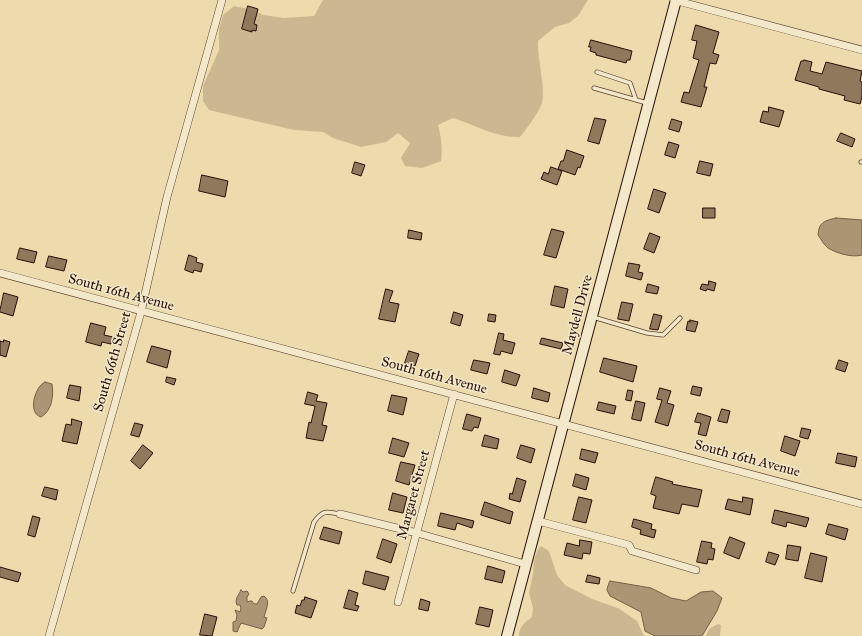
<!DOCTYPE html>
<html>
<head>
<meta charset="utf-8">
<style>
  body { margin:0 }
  canvas { display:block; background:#eddbad }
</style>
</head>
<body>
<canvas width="862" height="636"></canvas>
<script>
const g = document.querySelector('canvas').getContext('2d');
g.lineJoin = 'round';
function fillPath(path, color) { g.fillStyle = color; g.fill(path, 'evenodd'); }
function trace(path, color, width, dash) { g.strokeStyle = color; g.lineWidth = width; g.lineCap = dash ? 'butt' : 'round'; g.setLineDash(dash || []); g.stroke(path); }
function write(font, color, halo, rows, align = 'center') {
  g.font = font + ' "IM FELL Great Primer",serif'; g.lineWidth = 3; g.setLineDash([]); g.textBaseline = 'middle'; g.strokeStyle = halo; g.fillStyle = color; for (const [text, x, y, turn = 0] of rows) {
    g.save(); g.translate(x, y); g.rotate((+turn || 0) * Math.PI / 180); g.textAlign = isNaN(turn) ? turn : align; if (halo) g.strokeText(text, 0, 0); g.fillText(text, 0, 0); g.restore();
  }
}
const green = new Path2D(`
  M323 0H588L578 16 569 23 555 27 538 41C537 56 546 91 542 103 538 114 527 128 520 137 496 138 475 125 453 118L438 125C441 137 443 148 441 161L422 168 405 166 401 158 410 143 398 133 386 142 361 147 333 138 323 132 294 130 209 110 203 101V86L219 50V29L223 15 234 6 254 10 263 15 284 18 314 16Z
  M541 546 549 551 557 575 565 585 592 599 618 608 637 621 644 636H519C519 627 525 622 532 617L533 608 529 593 533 574 534 561 537 551Z
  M718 624 721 625 720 636H706L709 629Z`);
const water = new Path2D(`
  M836 218 862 220V255C852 258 836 253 828 248 824 245 821 239 818 235 819 222 824 221 836 218Z
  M45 382 52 384C54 395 52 411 41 417 27 413 35 386 45 382Z
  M610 581 651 588 671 598 686 601 701 592 713 591 722 598 717 611 702 636H655L645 631 641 612 610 596 607 590Z
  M241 590 243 592 247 591 249 594 247 597V602L250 601H252L254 604H257L261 597 264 596C271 601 266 609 264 617L267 618 264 627 262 629 241 623 237 632 233 631V622L236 621 237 615 235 610 240 612 241 608 240 605H237C234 599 239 595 241 590Z`);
const building = new Path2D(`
  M248 6 258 9 254 24 257 25 256 31 252 30V32L242 29Z
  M696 25 719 32 713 53 719 55 716 64 710 63 704 87H707L701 107 681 102 684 92 689 93 699 60 693 58 697 41 692 40Z
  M591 40 632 51 630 60H627L626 63 596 55V53L590 51 591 47H589Z
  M804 60 812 62 810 71 822 74 826 62 862 71 860 81 862 82V97L860 104 844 100 845 96 819 89V87L795 80 801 61H803Z
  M769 107 784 111 779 127 760 122 763 111 768 112Z
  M595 118 606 120 599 144 588 141Z
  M672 119 682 122 679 132 669 129Z
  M841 133 855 139 852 147 837 141Z
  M669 142 679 145 675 158 665 155Z
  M567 150 584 156 580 168 578 167 575 175 558 169 561 161H563Z
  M700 161 713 164 710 176 697 173Z
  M355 162 365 165 361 176 352 173Z
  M551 167 562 171 557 185 541 179 544 172 548 174Z
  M202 175 228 181 225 197 199 191Z
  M654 189 666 193 659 213 648 209Z
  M703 208H715V218H703Z
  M552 229 564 232 556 258 544 255Z
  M409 230 422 233 421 240 408 238Z
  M650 233 660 237 654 253 644 249Z
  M20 248 37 252 34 263 17 259Z
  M189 255 197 258 196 262 203 264 201 272 194 270 193 273 185 270Z
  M49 256 67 260 64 271 46 267Z
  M629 263 640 265 638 272 643 273 641 280 626 276Z
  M709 281 716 283 714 291 707 289 706 291 700 289 702 284 708 285Z
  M648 284 659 287 657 294 646 292Z
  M555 286 568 289 564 308 551 305Z
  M386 289 393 291 389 302 399 304 395 322 379 319Z
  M4 293 18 297 13 316 0 312Z
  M622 302 633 304 629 321 618 319Z
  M454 312 463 315 460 326 451 323Z
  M489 314 496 315 495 322 488 321Z
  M654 314 662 316 658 330 650 329Z
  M690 320 698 322 695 332 686 330 688 321 690 322Z
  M91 323 106 327 104 335 113 337 111 344 102 342 101 346 86 342Z
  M499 333 504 334 503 340 515 343 512 354 501 351 500 355 494 354Z
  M542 338 563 343 561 349 540 344Z
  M4 340 10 342 6 357 0 355V341L3 342Z
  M152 346 171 351 167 368 147 362Z
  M409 351 419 354 415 366 405 363Z
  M604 358 637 366 633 382 600 372Z
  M474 360 490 363 487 374 471 370Z
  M839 360 848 363 845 372 836 369Z
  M505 370 520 375 516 386 502 382Z
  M167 377 176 379 174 385 166 382Z
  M70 385 81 387 79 401 67 398Z
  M693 386 702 388 700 396 691 394Z
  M534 388 550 393 548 402 532 398Z
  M660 388 671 391 667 403 674 405 668 426 655 422 662 400 657 399Z
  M628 390 633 391 631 401 626 400Z
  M308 392 318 395 316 401 327 403 322 425 327 426 323 441 306 438 309 422 311 423 315 406 305 404Z
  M392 395 407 398 403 415 388 411Z
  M636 401 645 403 641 421 632 419Z
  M599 402 616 406 614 414 597 410Z
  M722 409 730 411 727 423 718 421Z
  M698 413 711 417 706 436 698 434 701 423 695 422Z
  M467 414 481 418 478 428 474 427 472 431 463 429Z
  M72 419 82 422 77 444 62 441 66 424 71 425Z
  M135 423 143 425 139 437 131 435Z
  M802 428 811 430 808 439 800 437Z
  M485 435 499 439 497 449 482 446Z
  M785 436 800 441 795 456 781 451Z
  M393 438 409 443 404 457 389 453Z
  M143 445 153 453 140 469 131 461Z
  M521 445 535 449 531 463 517 458Z
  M582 449 598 453 595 463 580 459Z
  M838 453 857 457 855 467 836 463Z
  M401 462 415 465 409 485 396 481Z
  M576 474 589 478 586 490 573 486Z
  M656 477 673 482 672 484 702 490 698 507 682 504 679 514 653 508 656 496 651 494Z
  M517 478 526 481 520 502 509 499 510 493 512 494Z
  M45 487 58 490 56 500 42 496Z
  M393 493 407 497 403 513 389 510Z
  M579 497 592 500 586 523 573 520Z
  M743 497 753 499 750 515 725 509 728 499 742 502Z
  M485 502 513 512 510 524 481 515Z
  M775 510 809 518 806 527 787 522 786 527 772 523Z
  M441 513 474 521 472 528 457 523 455 530 438 526Z
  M33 516 40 518 35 537 28 535Z
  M634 519 652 524 651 529 656 530 654 538 640 534 641 530 632 527Z
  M829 524 848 529 845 540 826 534Z
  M324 527 342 532 339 544 320 539Z
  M730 537 745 543 739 559 724 553Z
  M383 539 397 544 391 563 377 558Z
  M580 540 592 542 590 554 583 553 582 559 564 555 567 543 579 546Z
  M702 541 712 543 711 548 715 549 713 560 708 559 707 564 697 562Z
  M788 545 801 547 798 561 786 559Z
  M769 552 779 555 775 565 766 562Z
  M811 553 827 557 822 582 805 578Z
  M488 566 505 571 502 583 485 579Z
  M0 567 21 573 18 582 0 577Z
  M366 571 389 577 385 590 363 584Z
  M588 575 600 578 599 584 586 582Z
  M349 590 358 593 355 605 359 606 357 611 344 608Z
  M305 597 317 601 311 618 295 613 297 605 300 606 302 600H304Z
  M421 599 430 602 428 611 419 609Z
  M480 607 493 610 489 627 476 624Z
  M205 614 217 617 212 636 200 635Z`);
const lane = new Path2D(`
  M597 72 630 83 636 100
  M594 88 647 103
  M861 162H862
  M593 317 647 333 663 335 680 318
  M293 591 314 522C323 510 326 511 340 514`);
const street = new Path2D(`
  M674 0 862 50
  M0 273 862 504
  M340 514 417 533 525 564
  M538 521 629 545 632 551 696 570
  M398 602 454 394
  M49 636 141 312 167 197 222 0`);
const secondary = new Path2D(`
  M507 636 676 0`);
const streetNames = [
  ["South 16th Avenue",121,293,15],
  ["Maydell Drive",578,315,-75],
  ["South 66th Street",113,362,-74],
  ["South 16th Avenue",434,376,15],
  ["South 16th Avenue",747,459,15],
  ["Margaret Street",414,495,-75]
];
fillPath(green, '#ccb890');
fillPath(water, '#aa9574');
trace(water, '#765f47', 1);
fillPath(building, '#8f785c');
trace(building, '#290d04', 1);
trace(lane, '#5a402e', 5);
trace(street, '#5a402e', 8);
trace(secondary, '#290d04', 12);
trace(lane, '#f3e8ca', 3.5);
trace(street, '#f3e8ca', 7);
trace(secondary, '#f3e8ca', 10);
write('14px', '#290d04', '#f3e8ca', streetNames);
</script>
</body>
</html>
